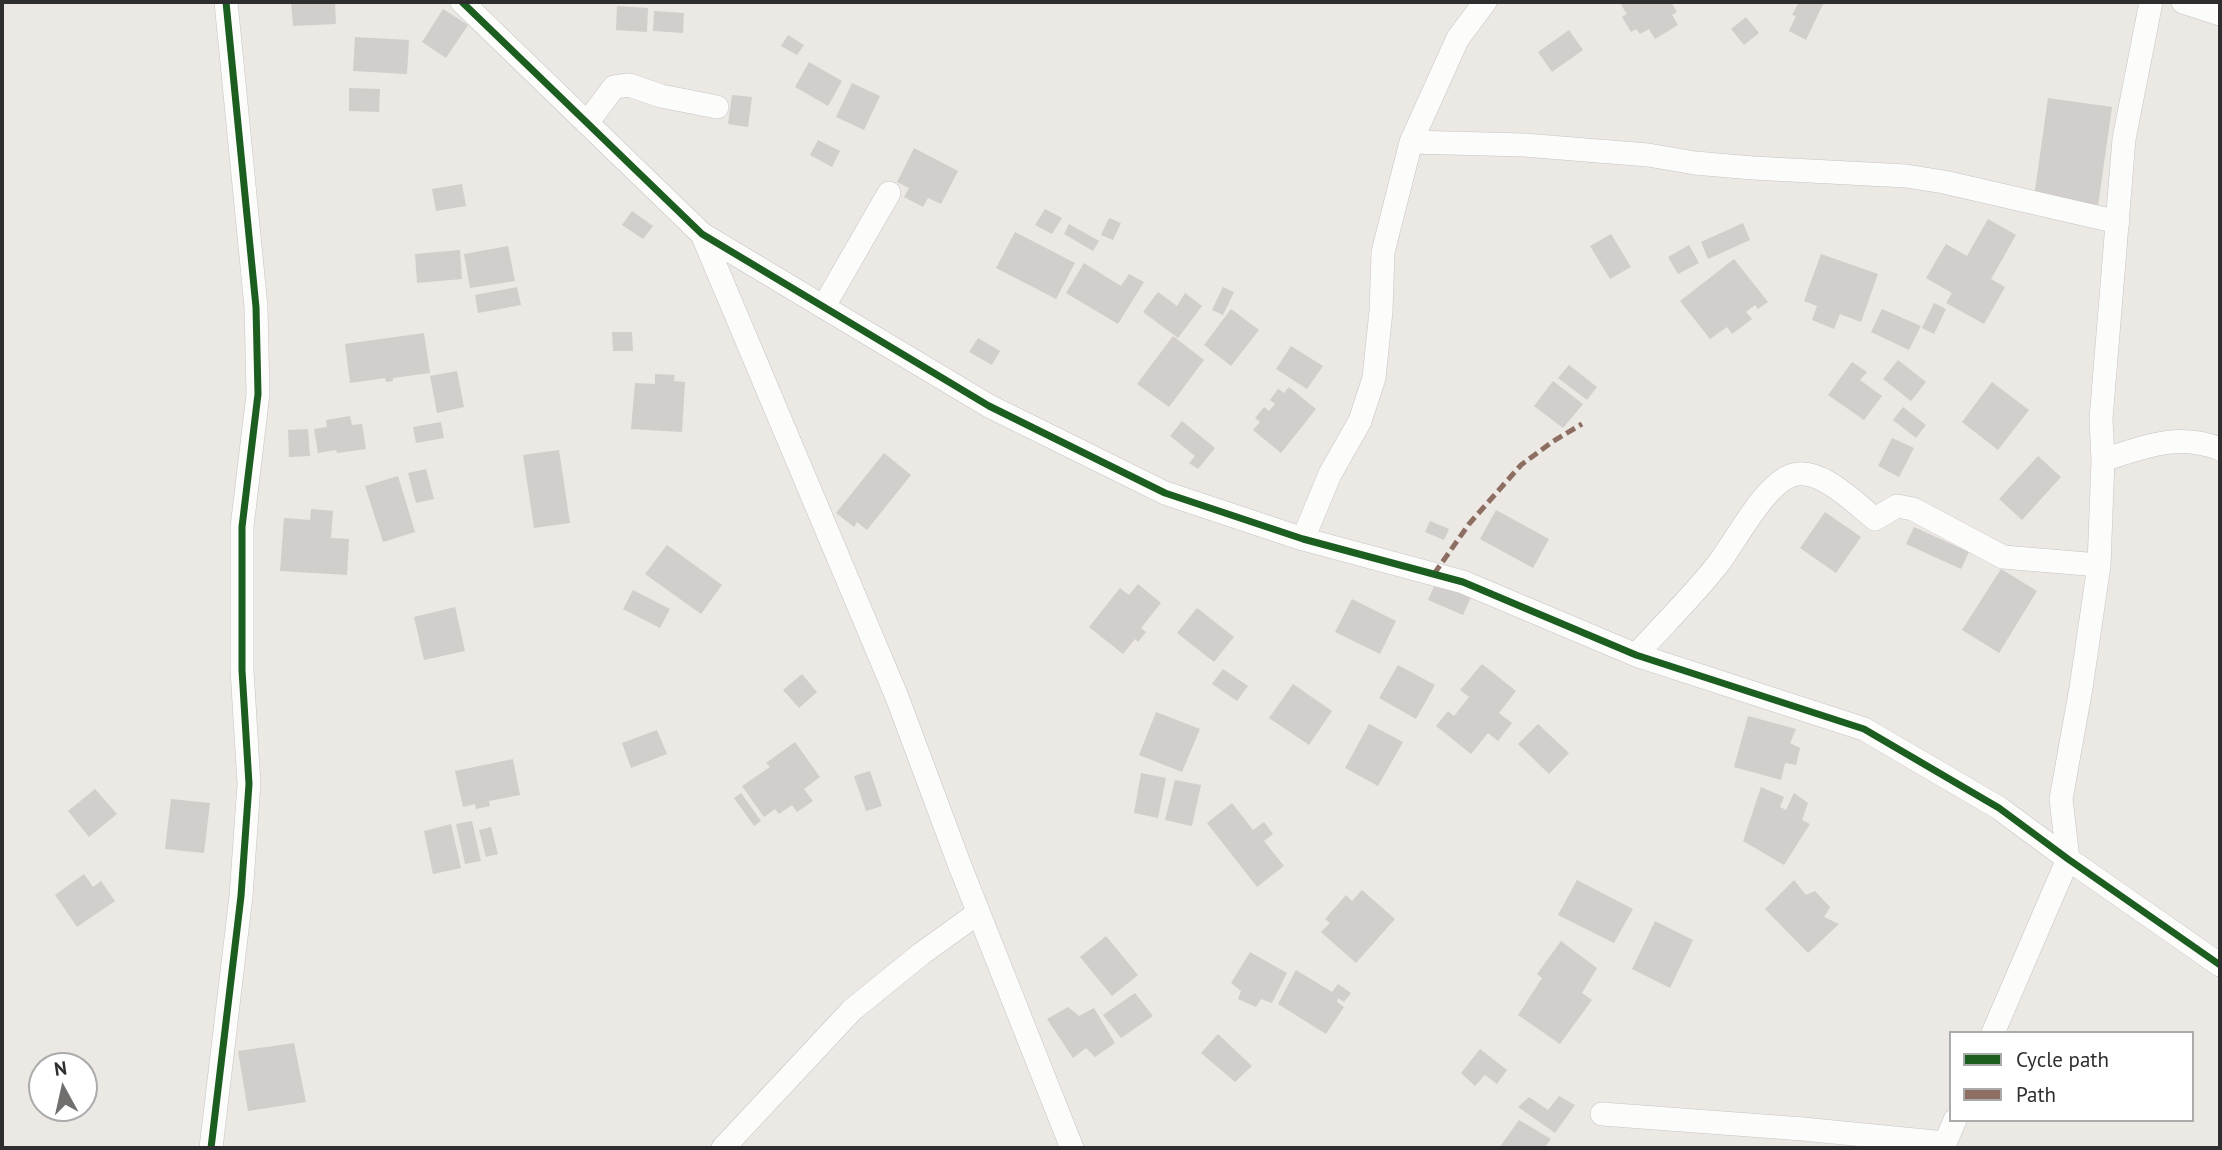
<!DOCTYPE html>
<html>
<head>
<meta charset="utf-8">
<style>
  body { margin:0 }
  #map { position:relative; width:2222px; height:1150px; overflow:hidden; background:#ece8e4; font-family:"PT Sans",sans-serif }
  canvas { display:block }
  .frame { position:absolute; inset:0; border:4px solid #2e2e2e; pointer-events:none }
  .legend { position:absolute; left:1949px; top:1031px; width:245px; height:91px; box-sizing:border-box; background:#fff; border:2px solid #ababab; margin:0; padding:9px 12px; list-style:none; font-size:21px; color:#2e2e2e }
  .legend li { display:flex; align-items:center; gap:14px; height:35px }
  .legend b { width:35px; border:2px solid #ababab }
  .north { position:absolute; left:28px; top:1052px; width:70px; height:70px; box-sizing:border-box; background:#fff; border:2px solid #ababab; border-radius:50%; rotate:352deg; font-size:19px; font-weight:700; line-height:28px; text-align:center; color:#2e2e2e }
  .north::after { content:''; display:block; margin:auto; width:24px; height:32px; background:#706f6e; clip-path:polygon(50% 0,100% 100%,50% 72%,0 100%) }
</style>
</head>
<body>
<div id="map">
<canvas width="2222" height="1150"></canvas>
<div class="frame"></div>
<ul class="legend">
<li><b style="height:9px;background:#1b5e20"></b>Cycle path</li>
<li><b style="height:9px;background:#8d6e63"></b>Path</li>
</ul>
<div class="north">N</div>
</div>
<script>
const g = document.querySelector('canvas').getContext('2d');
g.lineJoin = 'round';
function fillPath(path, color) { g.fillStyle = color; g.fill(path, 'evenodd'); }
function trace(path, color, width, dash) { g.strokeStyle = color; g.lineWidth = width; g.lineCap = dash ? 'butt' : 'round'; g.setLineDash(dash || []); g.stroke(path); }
const building = new Path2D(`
  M291 2H335L336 24 293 26Z
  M1626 2H1671L1677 12 1672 15 1678 25 1655 39 1649 29 1640 34 1636 29 1631 32 1622 17 1627 14 1621 5Z
  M1799 2H1824L1806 40 1789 31 1796 16 1792 15Z
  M617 6 648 8 647 32 616 30Z
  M443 9 468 25 446 58 422 42Z
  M654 11 684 13 683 33 653 31Z
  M1746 17 1759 33 1744 45 1731 29Z
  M1569 30 1583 50 1552 72 1538 52Z
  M788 35 804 45 797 55 781 46Z
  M355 37 409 40 407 74 353 71Z
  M809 62 842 81 828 106 795 87Z
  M852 83 880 96 864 130 836 117Z
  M349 88 380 89 379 112 349 111Z
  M732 95 752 97 748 127 728 124Z
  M2048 98 2112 107 2098 206 2034 197Z
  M818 140 840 151 832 167 810 155Z
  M914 148 958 171 941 204 928 198 923 207 904 197 909 188 897 182Z
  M462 184 466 206 436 211 432 189Z
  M1045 209 1062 218 1052 234 1035 225Z
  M632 211 653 226 643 239 622 225Z
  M1109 218 1121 223 1113 240 1101 235Z
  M1988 219 2016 235 1991 279 2005 287 1984 324 1946 303 1952 293 1926 278 1946 244 1967 256Z
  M1743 223 1750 240 1708 259 1701 242Z
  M1069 224 1099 241 1093 251 1064 234Z
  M1015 232 1075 263 1056 299 996 268Z
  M1611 234 1631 267 1610 279 1590 246Z
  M1689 245 1699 263 1678 274 1668 257Z
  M508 246 515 281 470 288 464 254Z
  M460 250 462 279 417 283 415 254Z
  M1821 254 1878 274 1861 322 1840 314 1834 329 1812 320 1817 306 1804 301Z
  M1734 259 1768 302 1758 309 1755 305 1746 312 1752 319 1732 334 1727 327 1710 339 1680 301Z
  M1084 263 1121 286 1129 274 1144 282 1118 324 1066 293Z
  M517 287 521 305 478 313 475 295Z
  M1223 287 1234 292 1223 315 1212 310Z
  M1158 292 1177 306 1185 293 1202 306 1178 338 1143 312Z
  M1934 303 1946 309 1934 334 1922 328Z
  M1231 309 1259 330 1231 366 1204 345Z
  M1882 309 1921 326 1909 350 1871 332Z
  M612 332H632L633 351H613Z
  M424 333 430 373 393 378V381L386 382 385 378 350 383 345 344Z
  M1173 336 1204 360 1169 407 1137 384Z
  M978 338 1000 351 992 365 969 352Z
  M1291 346 1323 366 1307 389 1276 369Z
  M1898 360 1926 382 1911 401 1883 379Z
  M1852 362 1867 372 1860 380 1882 396 1864 420 1828 395Z
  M1569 365 1597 387 1587 400 1558 378Z
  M457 371 464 407 437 413 430 376Z
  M655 374 675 375 674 381 685 382 682 432 631 429 635 383 655 384Z
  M1553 381 1583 404 1563 428 1534 406Z
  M1992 382 2029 410 1998 450 1962 422Z
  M1289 387 1316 409 1281 453 1253 430 1260 422 1255 418 1264 407 1269 411 1275 404 1270 400 1278 389 1284 393Z
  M1903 407 1926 425 1916 438 1893 420Z
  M350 416 352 425 362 424 366 449 337 453 336 450 318 453 314 429 327 427 326 420Z
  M1182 421 1215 448 1198 469 1189 463 1195 456 1170 436Z
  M441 422 444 438 416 443 413 427Z
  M308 429 310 456 289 457 288 430Z
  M1892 438 1914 448 1899 477 1878 466Z
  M559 450 570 523 534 528 523 455Z
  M884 453 911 475 867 530 857 522 854 527 836 513Z
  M2038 456 2061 477 2022 520 1999 499Z
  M426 469 434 499 416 503 408 473Z
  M398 476 415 532 383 542 365 486Z
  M311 509 333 511 331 538 349 539 347 575 280 571 284 518 310 520Z
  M1496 510 1549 539 1533 568 1480 539Z
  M1825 512 1861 537 1836 573 1800 548Z
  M1430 521 1449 529 1444 540 1425 532Z
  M1914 527 1969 552 1961 569 1906 544Z
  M667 545 722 585 701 614 645 574Z
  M2001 569 2037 591 1999 653 1962 630Z
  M1436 582 1471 597 1463 615 1428 600Z
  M1138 584 1161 603 1141 628 1146 632 1138 642 1135 639 1123 654 1089 627 1120 588 1129 595Z
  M633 590 670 609 660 628 623 609Z
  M1352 599 1396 621 1380 654 1335 632Z
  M455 607 465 651 424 660 414 617Z
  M1197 608 1234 637 1214 662 1177 633Z
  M1482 664 1516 691 1499 713 1512 723 1498 741 1488 733 1471 754 1436 726 1448 711 1454 716 1469 697 1460 690Z
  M1398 665 1435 685 1416 719 1379 698Z
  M1223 669 1248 686 1237 701 1212 684Z
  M802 674 817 692 799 708 783 690Z
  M1293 684 1332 711 1309 745 1269 718Z
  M1156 712 1200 729 1182 772 1139 755Z
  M1748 716 1796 729 1790 743 1800 748 1796 765 1785 763 1781 780 1734 767Z
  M1369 724 1403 742 1378 786 1345 768Z
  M1538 724 1569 753 1549 774 1518 744Z
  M657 730 667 754 631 768 622 743Z
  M795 742 820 777 804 789 813 801 797 812 792 805 779 814 775 809 764 817 742 786 770 767 766 763Z
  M513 759 520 795 489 801 490 806 476 809 475 804 463 807 455 771Z
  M870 771 882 806 866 811 854 776Z
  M1141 773 1166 778 1158 818 1134 813Z
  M1175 780 1201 785 1192 826 1165 820Z
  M1761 787 1784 797 1780 807 1786 810 1794 793 1808 803 1802 820 1810 824 1784 865 1743 841Z
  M95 789 117 814 89 837 68 811Z
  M741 793 761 821 754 826 734 798Z
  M171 799 210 803 204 853 165 849Z
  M1232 803 1253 830 1264 822 1273 834 1264 841 1284 866 1257 887 1207 823Z
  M472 821 481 861 465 864 456 824Z
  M451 824 461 868 433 874 424 831Z
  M491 827 498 854 486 857 479 830Z
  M84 874 93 887 101 881 115 901 77 927 55 895Z
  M1577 880 1633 909 1614 943 1558 915Z
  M1794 880 1806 895 1815 891 1830 907 1824 917 1839 924 1808 953 1765 909Z
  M1362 890 1395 919 1356 963 1321 932 1330 923 1325 919 1346 895 1352 901Z
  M1655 921 1693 940 1670 988 1632 969Z
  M1106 936 1138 975 1112 996 1080 957Z
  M1561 941 1597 968 1582 993 1592 1000 1560 1044 1518 1015 1542 978 1537 974Z
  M1250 952 1287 973 1272 1003 1261 999 1256 1007 1238 999 1241 991 1231 983Z
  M1296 970 1332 992 1338 984 1351 993 1344 1002 1338 998 1337 1002 1344 1007 1326 1034 1278 1004Z
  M1135 993 1153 1016 1121 1038 1103 1015Z
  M1068 1007 1079 1016 1094 1008 1115 1043 1095 1057 1086 1048 1073 1058 1047 1019Z
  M1218 1034 1252 1066 1235 1082 1201 1053Z
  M294 1043 306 1102 248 1111 238 1051Z
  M1480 1049 1507 1070 1497 1084 1485 1075 1475 1086 1461 1073Z
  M1559 1096 1575 1105 1555 1133 1518 1107 1529 1097 1548 1110Z
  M1519 1120 1551 1139 1544 1148H1499Z`);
const minor = new Path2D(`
  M462 2 702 234 989 406 1165 493 1303 539 1463 582 1636 655 1864 729 1999 808 2068 859 2220 965
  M2183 2 2220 14
  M587 123 614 87 629 85 661 96 717 107
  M1411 142 1524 145 1648 155 1695 163 1753 168 1906 176 1944 182 2118 222
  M702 234 897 697 960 866 1072 1148
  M824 306 889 193
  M2103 460C2144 447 2178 432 2220 449
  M1303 539 1330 474 1360 421 1374 378 1381 311 1383 252 1411 142 1458 38 1485 2
  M1636 655C1663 625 1693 596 1718 564 1736 541 1765 483 1793 475 1820 467 1855 503 1875 519L1897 506 1913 509 2003 557 2099 565
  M1993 1033 2068 859 2061 799 2081 688 2099 565 2103 460 2101 419 2124 139 2151 2
  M1602 1114 1803 1129 1945 1143
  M211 1148 241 896 249 784 242 670V527L258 394 256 307 226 2
  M723 1148 852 1010 921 954 978 913
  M1943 1148 1955 1120`);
const quiet = new Path2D(`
  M1434 574 1469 524 1521 465 1552 442 1582 424`);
const cycleway = new Path2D(`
  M462 2 702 234 989 406 1165 493 1303 539 1463 582 1636 655 1864 729 1999 808 2068 859 2220 965
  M211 1148 241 896 249 784 242 670V527L258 394 256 307 226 2`);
fillPath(building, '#d1cecb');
trace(minor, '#c5c4c5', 24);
trace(minor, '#fcfcfb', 23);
trace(quiet, '#8d6e63', 5, [10, 5]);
trace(cycleway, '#1b5e20', 7);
</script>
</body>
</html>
